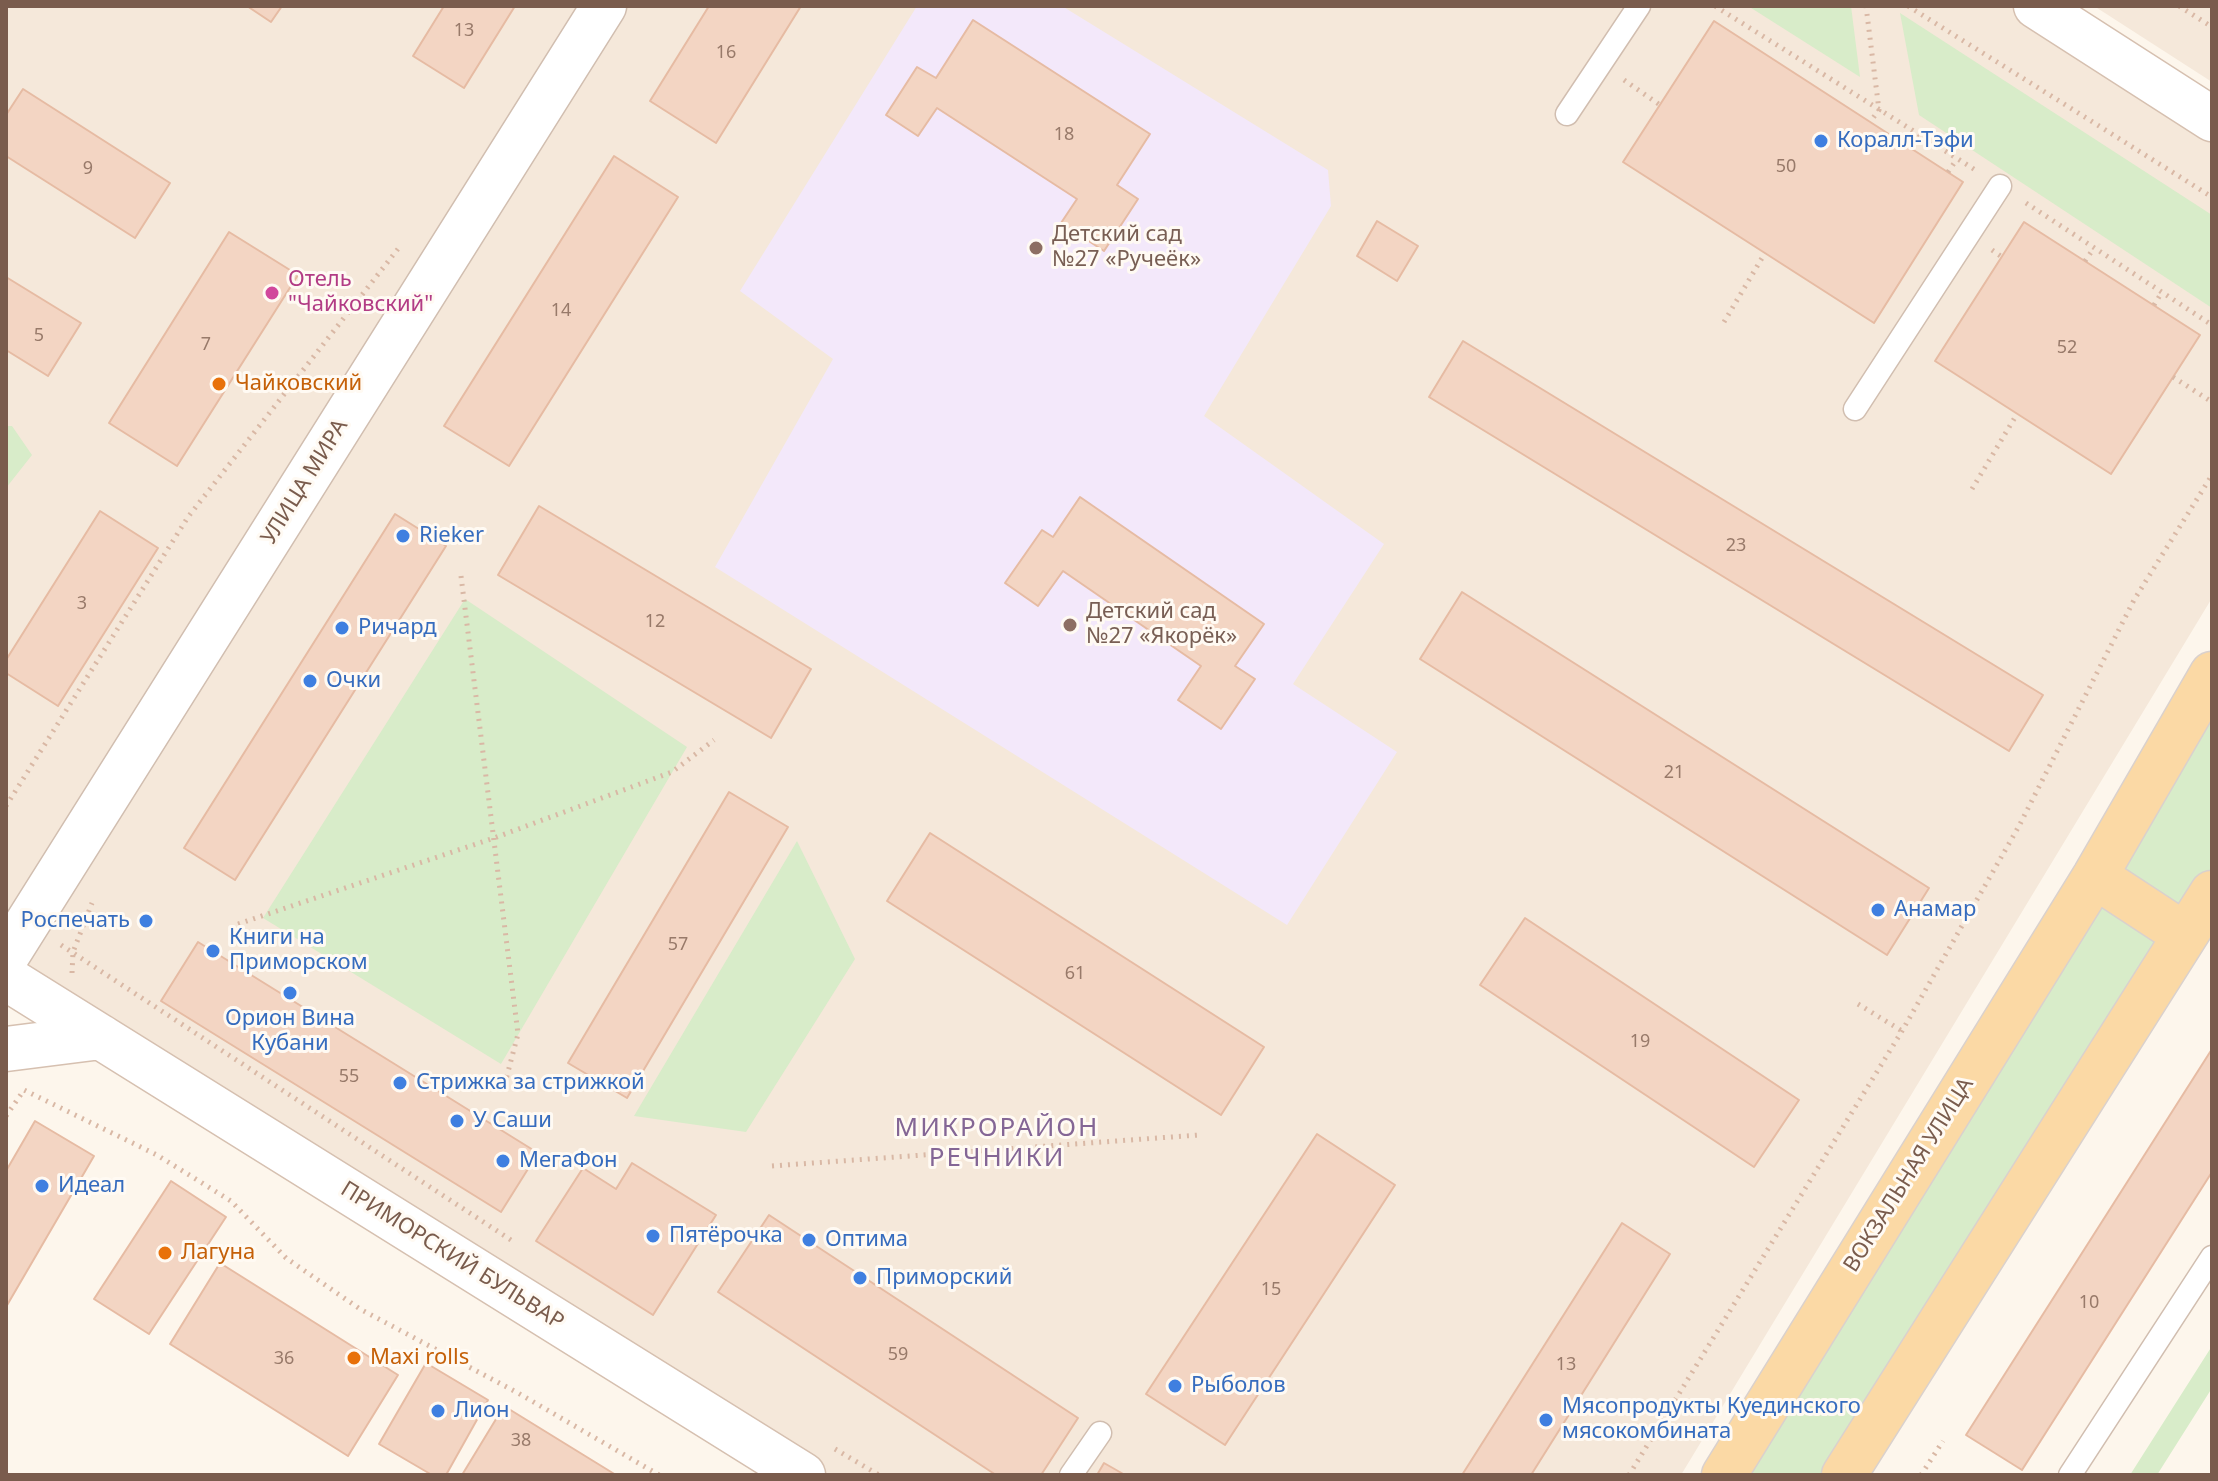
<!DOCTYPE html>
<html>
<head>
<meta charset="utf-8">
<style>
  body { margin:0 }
  #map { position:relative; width:2218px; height:1481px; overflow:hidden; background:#fdf6ec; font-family:"Noto Sans",sans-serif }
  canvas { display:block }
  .frame { position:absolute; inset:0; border:8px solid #7a5c4d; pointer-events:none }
</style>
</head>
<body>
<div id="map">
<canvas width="2218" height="1481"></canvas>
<div class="frame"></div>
</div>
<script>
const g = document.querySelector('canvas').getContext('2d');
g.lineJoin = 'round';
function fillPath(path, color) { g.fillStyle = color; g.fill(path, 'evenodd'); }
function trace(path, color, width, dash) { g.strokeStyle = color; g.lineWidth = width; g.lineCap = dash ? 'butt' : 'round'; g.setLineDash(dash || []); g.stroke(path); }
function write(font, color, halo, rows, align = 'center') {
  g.font = font + ' "Noto Sans",sans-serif'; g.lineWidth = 6; g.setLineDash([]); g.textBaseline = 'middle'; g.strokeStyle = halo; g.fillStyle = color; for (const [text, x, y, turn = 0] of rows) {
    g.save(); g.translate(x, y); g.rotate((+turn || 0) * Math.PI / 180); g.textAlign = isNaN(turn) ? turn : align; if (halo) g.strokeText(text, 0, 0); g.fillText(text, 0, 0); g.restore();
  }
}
const residential = new Path2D(`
  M6 6H2016L2212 140V598L1681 1475H803L6 978Z
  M2094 6H2212V82Z`);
const education = new Path2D(`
  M917 6H1062L1328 170 1331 206 1204 416 1384 544 1293 684 1397 752 1287 925 715 567 833 359 740 291Z`);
const green = new Path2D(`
  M1748 6H1851L1860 77Z
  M1900 13 2212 215V308L1919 115Z
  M6 426H12L32 455 6 488Z
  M465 599 687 747 501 1064 263 918Z
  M2212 695V877L2182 923 2107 871Z
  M797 841 855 959 746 1132 634 1116Z
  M2098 884 2174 938 1836 1475H1736Z
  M2212 1346V1388L2157 1475H2130Z`);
const building = new Path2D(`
  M247 6H282L271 22Z
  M444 6H515L464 88 413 56Z
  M709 6H801L716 143 650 101Z
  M973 20 1150 134 1117 185 1138 199 1104 251 1061 223 1077 199 937 108 918 136 886 115 917 67 936 78Z
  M1714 21 1963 182 1874 323 1623 162Z
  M23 89 170 183 135 238 6 156V115Z
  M614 156 678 197 509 466 444 426Z
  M1377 221 1418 246 1397 281 1357 256Z
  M2024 222 2200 335 2111 474 1935 361Z
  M229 232 298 275 177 466 109 423Z
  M6 277 81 323 48 376 6 350Z
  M1463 341 2043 695 2009 751 1429 397Z
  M1080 497 1264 624 1235 666 1255 679 1221 729 1178 700 1201 666 1063 571 1038 606 1005 583 1042 530 1053 537Z
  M539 506 811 669 771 738 498 575Z
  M100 511 158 548 58 706 6 673V660Z
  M395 514 446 546 235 880 184 848Z
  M1462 592 1929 888 1887 955 1420 659Z
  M729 792 788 827 627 1098 568 1063Z
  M930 833 1264 1047 1221 1115 887 901Z
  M1525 918 1799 1100 1754 1167 1480 985Z
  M198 942 538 1153 501 1212 161 1001Z
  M2212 1049V1172L2022 1470 1966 1435Z
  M35 1121 94 1156 6 1307V1171Z
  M1317 1134 1395 1185 1225 1445 1146 1394Z
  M632 1163 716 1215 653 1315 536 1241 583 1168 616 1189Z
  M171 1181 226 1217 149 1334 94 1299Z
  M769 1215 1078 1418 1041 1475H996L718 1292Z
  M1622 1223 1670 1254 1531 1475H1462Z
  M220 1263 398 1375 348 1456 170 1344Z
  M426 1363 488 1400 446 1475H432L379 1444Z
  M504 1406 616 1475H462Z
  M1104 1463 1125 1475H1097Z`);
const path = new Path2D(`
  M1715 6 1977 171
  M1866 6 1879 110 1870 122
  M1908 6 2212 197
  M2179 6 2212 27
  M1624 80 1660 105
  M1948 172 1957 159
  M2026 203 2212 325
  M1992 250 2002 257
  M2085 261 2094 248
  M2154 305 2162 292
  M1724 322 1765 253
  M2173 377 2212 402
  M1972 489 2017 414
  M461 576 518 1034 504 1087
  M6 806 188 517 401 245
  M238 924 494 838 672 772 714 740
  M61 945 514 1242
  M72 973 73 952 92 903
  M1858 1004 1902 1031
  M6 1116 24 1090 157 1155 231 1201 286 1258 360 1309 518 1393 659 1475
  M772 1166 1199 1135
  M835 1449 879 1475
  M1629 1475 1902 1031 2019 826 2134 600 2212 475
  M1921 1475 1943 1441`);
const lane = new Path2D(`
  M1567 114 1639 6
  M1855 409 2000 186
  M1071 1475 1100 1433
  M2070 1475 2212 1257`);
const street = new Path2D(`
  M6 957 604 6`);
const secondary = new Path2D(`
  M2036 6 2212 119
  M6 978 803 1475
  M6 1049 101 1037`);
const primary = new Path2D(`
  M2095 876 2185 935
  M1724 1475 2095 876 2212 674
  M1844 1475 2212 893`);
const markers = [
  [1821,141,8,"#3f7fe0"],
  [1036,248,8,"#8d6e63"],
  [272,293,8,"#d1479c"],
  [219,384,8,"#e8710a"],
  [403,536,8,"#3f7fe0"],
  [1070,625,8,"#8d6e63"],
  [342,628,8,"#3f7fe0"],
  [310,681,8,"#3f7fe0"],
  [1878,910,8,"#3f7fe0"],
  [146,921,8,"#3f7fe0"],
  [213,951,8,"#3f7fe0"],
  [290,993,8,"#3f7fe0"],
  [400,1083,8,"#3f7fe0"],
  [457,1121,8,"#3f7fe0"],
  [503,1161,8,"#3f7fe0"],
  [42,1186,8,"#3f7fe0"],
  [653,1236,8,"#3f7fe0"],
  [809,1240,8,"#3f7fe0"],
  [165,1253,8,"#e8710a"],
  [860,1278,8,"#3f7fe0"],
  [354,1358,8,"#e8710a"],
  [1175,1386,8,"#3f7fe0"],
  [438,1411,8,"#3f7fe0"],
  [1546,1420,8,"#3f7fe0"]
];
const numberNames = [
  ["13",464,31],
  ["16",726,53],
  ["18",1064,135],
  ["50",1786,167],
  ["9",88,169],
  ["14",561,311],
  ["5",39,336],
  ["7",206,345],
  ["52",2067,348],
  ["23",1736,546],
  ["3",82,604],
  ["12",655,622],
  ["21",1674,773],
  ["57",678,945],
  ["61",1075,974],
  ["19",1640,1042],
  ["55",349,1077],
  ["15",1271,1290],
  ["10",2089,1303],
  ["59",898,1355],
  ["36",284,1359],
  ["13",1566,1365],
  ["38",521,1441]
];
const shopNames = [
  ["Коралл-Тэфи",1837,141],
  ["Rieker",419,536],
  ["Ричард",358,628],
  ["Очки",326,681],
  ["Анамар",1894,910],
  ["Роспечать",130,921,"right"],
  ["Книги на",229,938],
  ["Приморском",229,963],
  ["Орион Вина",290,1019,"center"],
  ["Кубани",290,1044,"center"],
  ["Стрижка за стрижкой",416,1083],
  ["У Саши",473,1121],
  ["МегаФон",519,1161],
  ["Идеал",58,1186],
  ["Пятёрочка",669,1236],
  ["Оптима",825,1240],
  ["Приморский",876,1278],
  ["Рыболов",1191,1386],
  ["Мясопродукты Куединского",1562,1407],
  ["мясокомбината",1562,1432],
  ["Лион",454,1411]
];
const educationNames = [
  ["Детский сад",1052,235],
  ["№27 «Ручеёк»",1052,260],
  ["Детский сад",1086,612],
  ["№27 «Якорёк»",1086,637]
];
const hotelNames = [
  ["Отель",288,280],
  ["\"Чайковский\"",288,305]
];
const foodNames = [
  ["Чайковский",235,384],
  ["Лагуна",181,1253],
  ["Maxi rolls",370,1358]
];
const streetNames = [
  ["УЛИЦА МИРА",305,482,-58],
  ["ВОКЗАЛЬНАЯ УЛИЦА",1909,1175,-58],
  ["ПРИМОРСКИЙ БУЛЬВАР",452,1256,32]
];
const quarterNames = [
  ["МИКРОРАЙОН",997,1129],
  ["РЕЧНИКИ",997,1159]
];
fillPath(residential, '#f5e8da');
fillPath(education, '#f3e8fa');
fillPath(green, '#d8ecc9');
fillPath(building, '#f3d5c3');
trace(building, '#e6bba3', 2);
trace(lane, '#d1beb0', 25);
trace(street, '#d1beb0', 47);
trace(secondary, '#d6c0b0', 47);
trace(primary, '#dad1cd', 47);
trace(path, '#d9b8a5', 5, [2, 6]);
trace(lane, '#fff', 22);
trace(street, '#fff', 44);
trace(secondary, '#fff', 44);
trace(primary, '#fbd9a5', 44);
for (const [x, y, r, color] of markers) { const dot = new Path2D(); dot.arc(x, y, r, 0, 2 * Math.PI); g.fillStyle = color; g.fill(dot); trace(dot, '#fffaf3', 3); }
write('18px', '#987a6a', null, numberNames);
write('22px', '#366cbe', '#fffaf3', shopNames, 'left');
write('22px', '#785e54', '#fffaf3', educationNames, 'left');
write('22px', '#b23c85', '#fffaf3', hotelNames, 'left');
write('22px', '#c56008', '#fffaf3', foodNames, 'left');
write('22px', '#7a5c4d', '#fffaf3', streetNames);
g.letterSpacing = '2px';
write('26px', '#846695', '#fffaf3', quarterNames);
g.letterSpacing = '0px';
</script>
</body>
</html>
